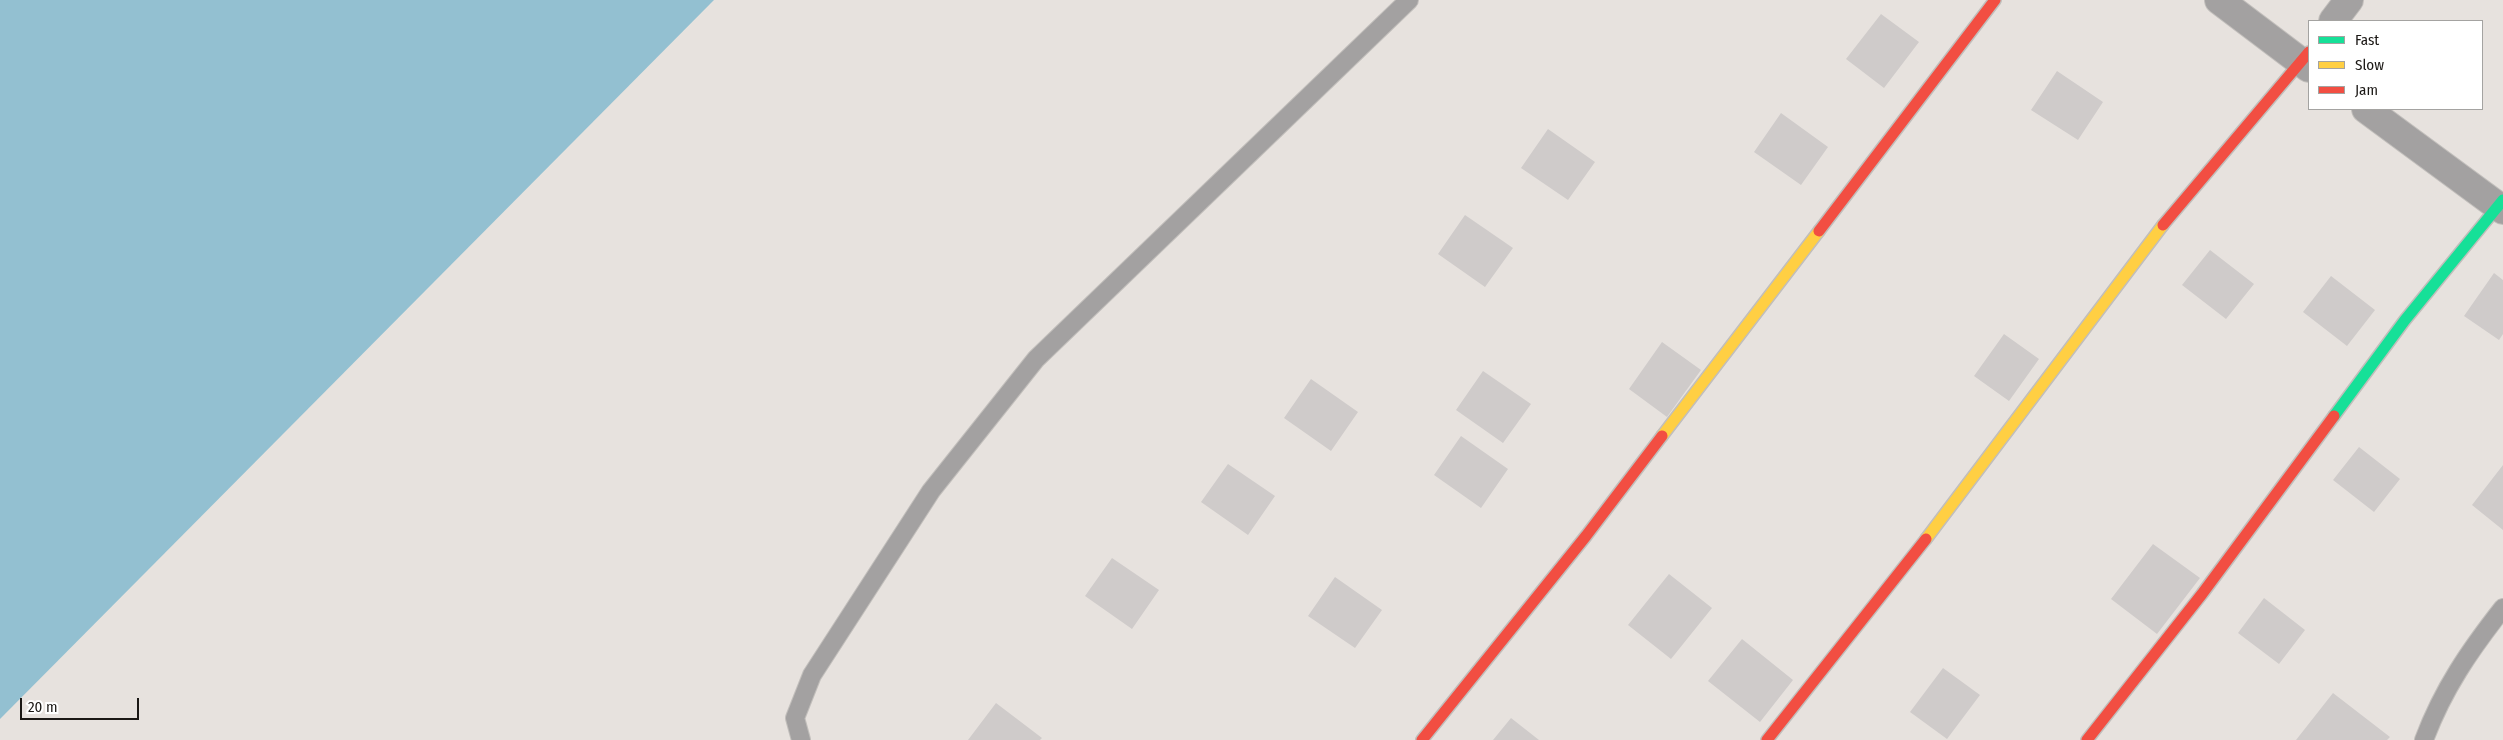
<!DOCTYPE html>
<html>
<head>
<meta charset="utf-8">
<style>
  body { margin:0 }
  #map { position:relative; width:2503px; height:740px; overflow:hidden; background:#e7e2de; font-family:"Fira Sans Condensed",sans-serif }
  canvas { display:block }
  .legend { position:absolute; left:2308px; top:20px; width:175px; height:90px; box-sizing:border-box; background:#fff; border:1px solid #a4a3a1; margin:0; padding:6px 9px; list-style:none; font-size:15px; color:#1b1815 }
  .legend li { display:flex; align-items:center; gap:10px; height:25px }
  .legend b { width:25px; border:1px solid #a4a3a1 }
  .scale { position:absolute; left:20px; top:698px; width:119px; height:22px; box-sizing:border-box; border:2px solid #1b1815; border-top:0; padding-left:6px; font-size:15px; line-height:18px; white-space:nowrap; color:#1b1815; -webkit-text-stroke:4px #fff; paint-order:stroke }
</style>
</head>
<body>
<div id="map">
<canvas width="2503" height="740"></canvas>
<ul class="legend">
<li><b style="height:6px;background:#16e098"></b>Fast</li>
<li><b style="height:6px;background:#ffcf43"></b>Slow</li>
<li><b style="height:6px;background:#f24e42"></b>Jam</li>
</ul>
<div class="scale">20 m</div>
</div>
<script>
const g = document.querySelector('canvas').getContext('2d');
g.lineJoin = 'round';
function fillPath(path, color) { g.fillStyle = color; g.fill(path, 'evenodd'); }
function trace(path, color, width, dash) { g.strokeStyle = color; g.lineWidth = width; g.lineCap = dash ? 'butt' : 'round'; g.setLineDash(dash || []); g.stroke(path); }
const water = new Path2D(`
  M0 0H714L0 719Z`);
const building = new Path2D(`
  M1881 14 1919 42 1884 88 1846 59Z
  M2057 71 2103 102 2078 140 2031 110Z
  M1781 113 1828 147 1801 185 1754 152Z
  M1548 129 1595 162 1568 200 1521 168Z
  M1465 215 1513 248 1485 287 1438 254Z
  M2210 250 2254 284 2226 319 2182 285Z
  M2494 273 2503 280V334L2499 340 2464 316Z
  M2331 276 2375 310 2347 346 2303 312Z
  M2004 334 2039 359 2009 401 1974 376Z
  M1662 342 1701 370 1667 417 1629 389Z
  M1483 371 1531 404 1503 443 1456 410Z
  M1311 379 1358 412 1331 451 1284 418Z
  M1461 436 1508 469 1481 508 1434 475Z
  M2359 447 2400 479 2374 512 2333 480Z
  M1228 464 1275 496 1248 535 1201 502Z
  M2503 465V530L2472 505Z
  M2153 544 2200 578 2157 634 2111 599Z
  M1112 558 1159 590 1132 629 1085 596Z
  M1669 574 1712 608 1671 659 1628 625Z
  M1335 577 1382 610 1355 648 1308 616Z
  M2264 598 2305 630 2279 664 2238 633Z
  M1742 639 1793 680 1760 722 1708 681Z
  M1943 668 1980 695 1947 739 1910 712Z
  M2333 693 2390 737 2387 740H2296Z
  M996 703 1042 738 1040 740H968Z
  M1511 718 1539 740H1493Z`);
const lane = new Path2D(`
  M801 740 795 718 812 675 931 491 1036 359 1409 0
  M2424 740C2443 689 2470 650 2503 608`);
const street = new Path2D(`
  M2219 0 2309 68
  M2333 21 2349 0
  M2366 109 2503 210`);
const fast = new Path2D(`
  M2334 416 2405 320 2503 200`);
const slow = new Path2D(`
  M1662 436 1819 231
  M1926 539 2163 225`);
const jam = new Path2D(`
  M2163 225 2309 52
  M1819 231 1995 0
  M1422 740 1586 536 1662 436
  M1767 740 1926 539
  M2087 740 2202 594 2334 416`);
fillPath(water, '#93c0d1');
fillPath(building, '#cfcbca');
trace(lane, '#c1bebb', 20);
trace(street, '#c1bebb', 30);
trace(fast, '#c1bebb', 14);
trace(slow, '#c1bebb', 14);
trace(jam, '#c1bebb', 14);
trace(lane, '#a3a1a1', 18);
trace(street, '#a3a1a1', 28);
trace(fast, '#16e098', 11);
trace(slow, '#ffcf43', 11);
trace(jam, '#f24e42', 11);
</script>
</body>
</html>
